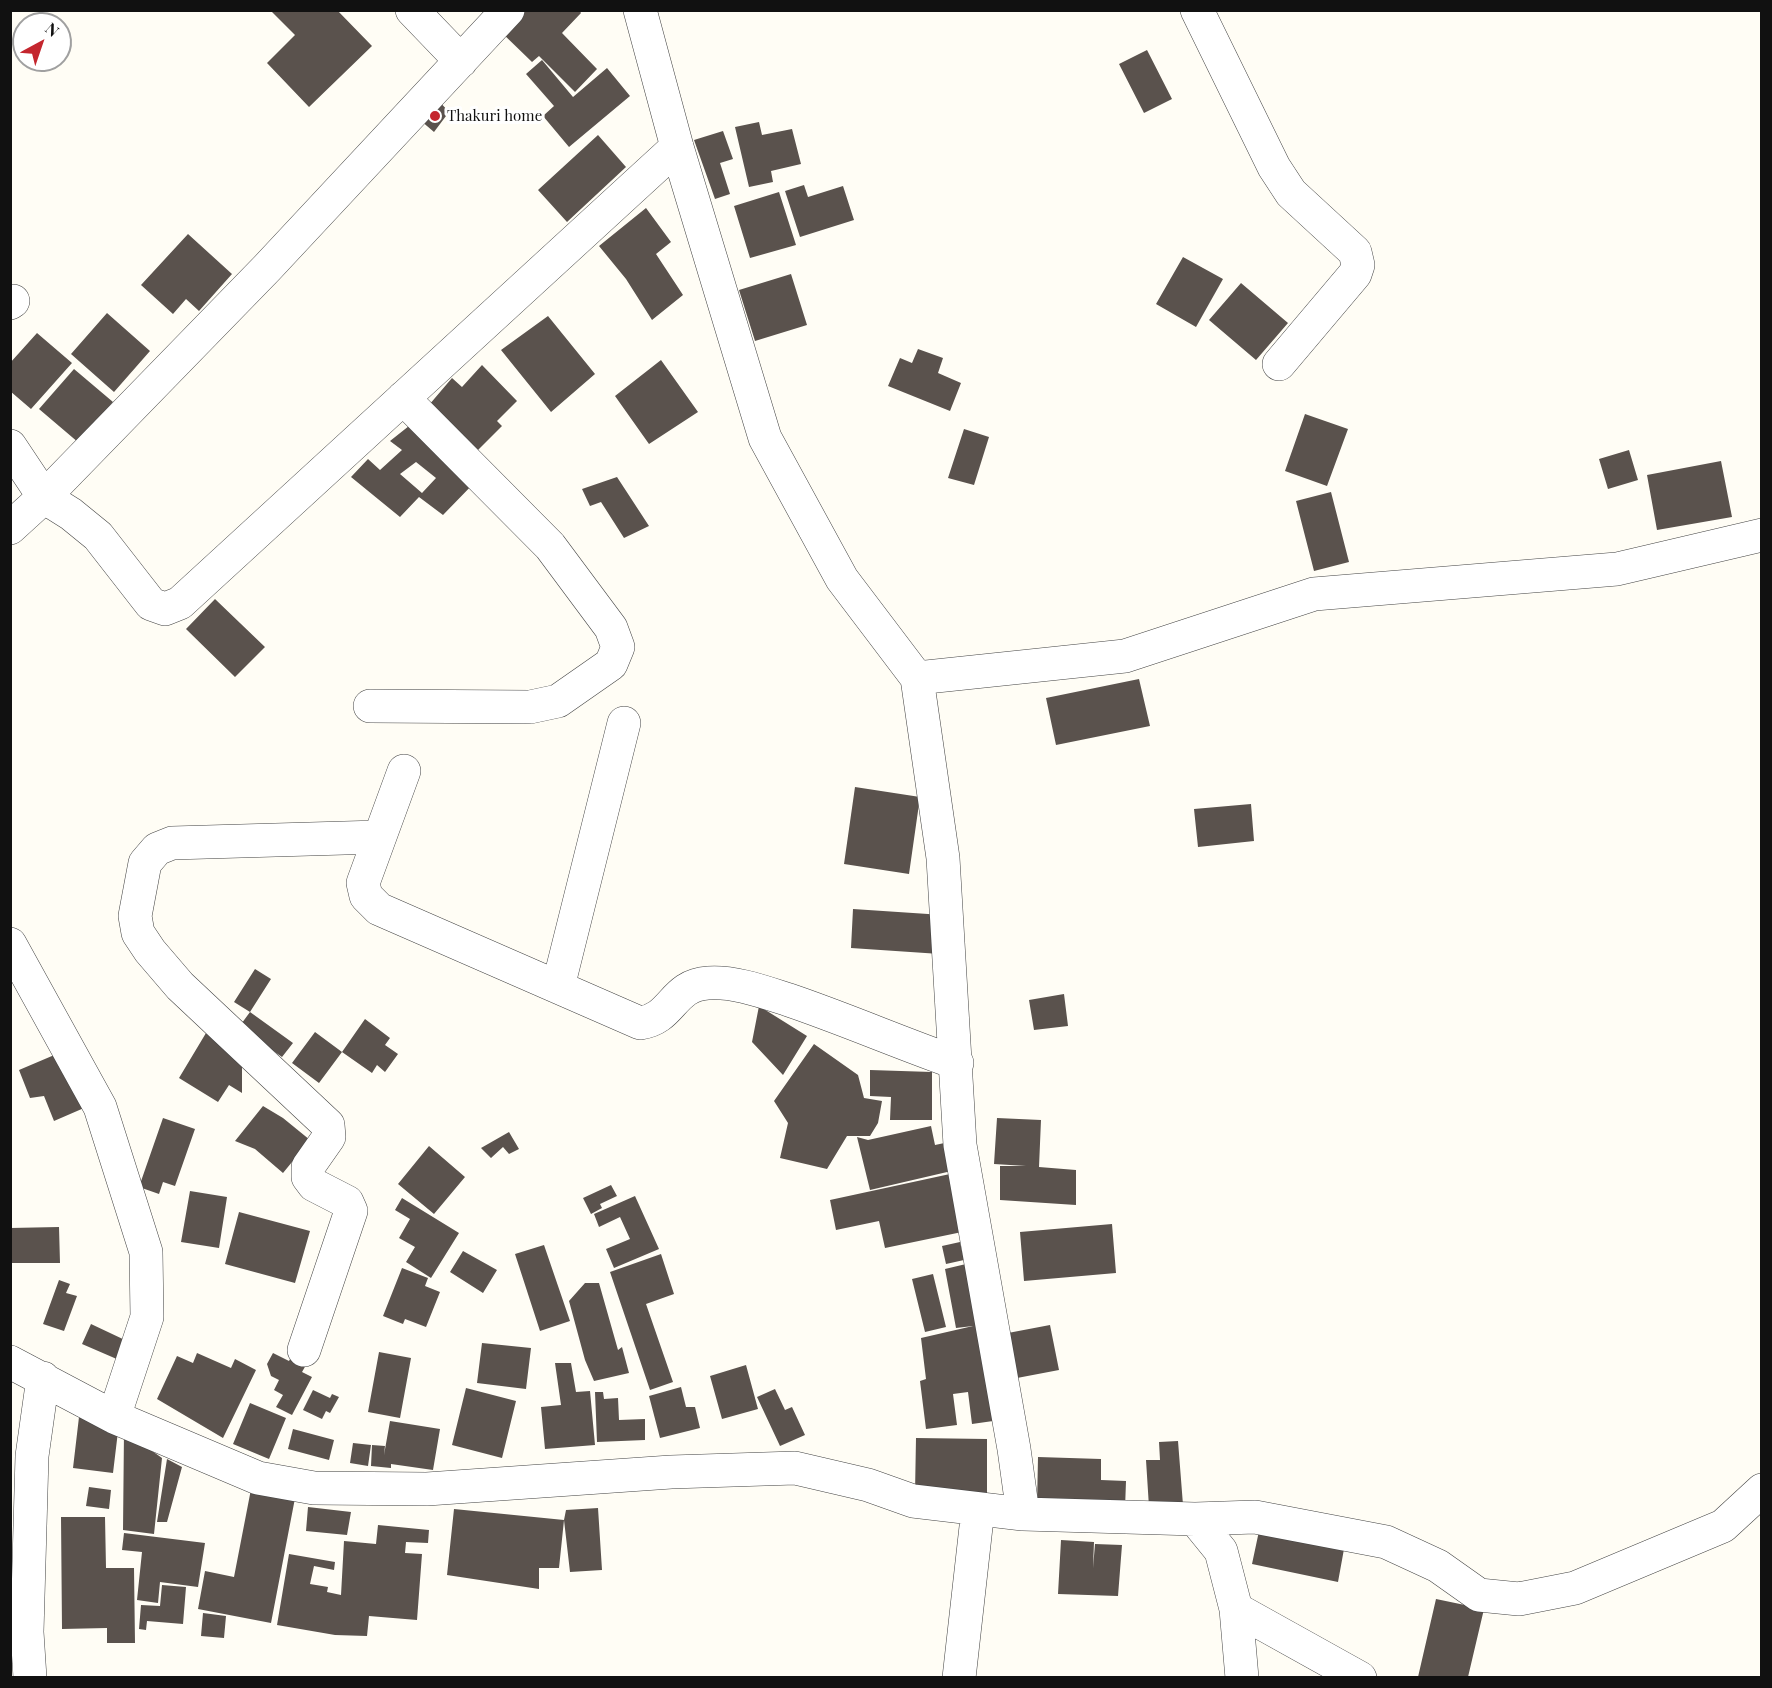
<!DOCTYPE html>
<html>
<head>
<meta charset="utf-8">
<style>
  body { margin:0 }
  #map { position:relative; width:1772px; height:1688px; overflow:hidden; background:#fffdf5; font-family:"Playfair Display",serif }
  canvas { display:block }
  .frame { position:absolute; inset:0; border:12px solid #111; pointer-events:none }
  .north { position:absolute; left:12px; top:12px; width:60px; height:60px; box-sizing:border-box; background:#fff; border:2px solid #a0a0a0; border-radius:50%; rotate:40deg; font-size:16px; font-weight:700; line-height:24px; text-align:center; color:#111 }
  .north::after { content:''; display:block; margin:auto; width:21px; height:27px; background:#c4262e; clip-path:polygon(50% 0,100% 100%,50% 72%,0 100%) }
</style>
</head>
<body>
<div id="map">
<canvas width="1772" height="1688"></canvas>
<div class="frame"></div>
<div class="north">N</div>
</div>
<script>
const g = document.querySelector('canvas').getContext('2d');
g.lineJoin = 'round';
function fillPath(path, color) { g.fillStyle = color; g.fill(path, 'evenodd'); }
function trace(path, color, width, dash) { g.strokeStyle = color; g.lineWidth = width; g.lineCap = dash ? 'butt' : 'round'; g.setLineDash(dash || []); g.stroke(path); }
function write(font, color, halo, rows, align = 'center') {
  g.font = font + ' "Playfair Display",serif'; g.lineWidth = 6; g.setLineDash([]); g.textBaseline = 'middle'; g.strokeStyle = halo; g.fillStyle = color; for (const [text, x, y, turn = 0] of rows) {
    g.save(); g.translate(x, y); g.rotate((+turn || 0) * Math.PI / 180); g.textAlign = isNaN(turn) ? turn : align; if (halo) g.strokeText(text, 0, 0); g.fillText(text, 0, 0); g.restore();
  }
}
const building = new Path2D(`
  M273 10H337L372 46 309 107 267 63 295 35 272 12Z
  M519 10H579L581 13 562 33 597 69 575 92 539 56 532 62 499 30Z
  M1147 50 1172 99 1144 113 1119 64Z
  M542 60 573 97 607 68 630 96 569 147 543 116 554 106 526 74Z
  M437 99 449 112 434 132 420 120Z
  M759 122 762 135 792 129 801 164 771 171 773 182 749 187 735 127Z
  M723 131 733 159 720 163 730 194 715 199 694 140Z
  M598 135 626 167 567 222 538 190Z
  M804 185 808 197 843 186 854 220 800 237 785 191Z
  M779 192 796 245 750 258 734 206Z
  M646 208 671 242 656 254 683 295 652 320 626 279 599 246Z
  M188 234 232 274 199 311 186 299 173 314 141 285Z
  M1183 257 1223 279 1196 327 1156 304Z
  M791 274 807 325 755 341 739 290Z
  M1241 283 1288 323 1256 360 1209 320Z
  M107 313 150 351 114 392 71 354Z
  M548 316 595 374 551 412 501 350Z
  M37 333 72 363 31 409 10 391V363Z
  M918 349 943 358 938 373 961 383 950 411 888 386 900 358 912 363Z
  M661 360 698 412 649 444 615 396Z
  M482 365 517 401 497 421 502 426 478 450 429 405 452 378 462 387Z
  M74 369 113 402 79 443 39 409Z
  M1305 414 1348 429 1327 486 1285 471Z
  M414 422 478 479 443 515 419 497 400 517 351 477 368 459 380 470 402 450 390 441ZM416 462 436 478 422 493 400 474Z
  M964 429 989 437 974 485 948 478Z
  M1629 450 1638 480 1608 489 1599 459Z
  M1721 461 1732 517 1657 530 1647 475Z
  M617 477 649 526 624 538 601 502 590 506 582 489Z
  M1331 492 1349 562 1314 571 1296 501Z
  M215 599 265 647 235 677 186 629Z
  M1139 679 1150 726 1056 745 1046 698Z
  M855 787 920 797 909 874 844 864Z
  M1251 804 1254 841 1198 847 1194 809Z
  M853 909 943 915 940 954 851 948Z
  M255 969 271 979 250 1012 234 1002Z
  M1064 994 1068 1026 1034 1030 1029 1000Z
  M759 1006 807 1036 783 1075 752 1042Z
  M250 1012 293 1043 282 1057 239 1027Z
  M365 1019 390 1038 385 1045 398 1054 385 1072 377 1065 372 1073 342 1052 319 1083 292 1063 315 1032 342 1052Z
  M206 1033 242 1066V1093L229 1085 218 1102 179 1078Z
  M814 1044 858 1075 864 1098 882 1101 878 1123 870 1136H847L827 1169 780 1158 788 1123 774 1101Z
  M59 1053 84 1108 54 1121 44 1096 30 1098 19 1070Z
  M870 1070 932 1072V1120H890L891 1097 870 1096Z
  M263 1106 283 1118 310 1140 283 1173 255 1149 235 1141Z
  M163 1118 195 1129 175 1186 163 1182 159 1194 139 1187Z
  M997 1118 1041 1120 1039 1167 1076 1170V1205L1000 1200V1166H1026L994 1164Z
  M931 1126 935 1145 954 1141 960 1169 870 1190 857 1137 868 1140Z
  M509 1132 519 1149 509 1154 503 1147 491 1158 481 1148Z
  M429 1146 465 1177 434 1214 398 1184Z
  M950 1174 962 1232 885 1248 879 1221 836 1230 830 1200Z
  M611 1185 617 1196 600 1204 602 1208 591 1214 583 1198Z
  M190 1191 227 1197 219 1248 181 1242Z
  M635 1196 659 1249 614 1268 606 1249 630 1239 620 1217 599 1227 594 1214Z
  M402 1198 459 1233 431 1278 406 1262 415 1247 399 1238 410 1219 395 1210Z
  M239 1212 310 1231 295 1283 225 1264Z
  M1112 1224 1116 1273 1024 1281 1020 1232Z
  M59 1227 60 1263H10V1228Z
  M960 1242 964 1260 946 1264 942 1246Z
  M544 1245 570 1321 540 1331 515 1254Z
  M463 1251 497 1270 483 1293 450 1272Z
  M661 1254 674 1294 646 1304 673 1382 650 1390 610 1272Z
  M966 1264 993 1421 972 1424 968 1392 953 1394 957 1425 926 1429 920 1381 926 1379 921 1338 973 1326 956 1328 945 1269Z
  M402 1268 428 1278 425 1286 440 1292 426 1327 405 1319 403 1324 383 1316Z
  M933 1274 946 1327 925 1332 912 1279Z
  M59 1280 70 1284 66 1293 77 1296 64 1331 43 1324Z
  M585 1283H599L618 1350 622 1347 629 1373 594 1381 585 1360 569 1301Z
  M91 1324 127 1341 119 1360 82 1344Z
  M1050 1325 1059 1370 1017 1378 1008 1333Z
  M482 1343 531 1348 526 1389 477 1383Z
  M295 1349 310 1358 302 1372 312 1377 292 1415 276 1407 283 1395 274 1390 279 1380 271 1376 267 1364 273 1353 289 1361Z
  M379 1352 411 1358 400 1418 368 1412Z
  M197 1353 231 1368 235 1359 256 1370 223 1438 157 1399 177 1356 193 1363Z
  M555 1363H571L576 1392 590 1391 595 1445 545 1449 541 1407 561 1405Z
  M746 1365 758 1409 722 1419 710 1376Z
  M681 1387 686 1407H695L700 1428 660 1438 649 1396Z
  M466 1388 516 1401 502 1458 452 1445Z
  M775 1389 785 1410 792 1407 805 1435 780 1446 757 1397Z
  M313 1390 330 1398 332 1394 339 1397 330 1413 326 1411 322 1419 303 1410Z
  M595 1392H603L604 1399 618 1398 619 1420 645 1419V1440L597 1442Z
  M81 1400 119 1423 113 1473 73 1468Z
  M250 1403 286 1418 269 1459 233 1444Z
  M390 1421 440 1429 433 1470 391 1464V1468L371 1466 372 1445 385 1446 384 1455Z
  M293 1429 334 1440 329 1460 288 1449Z
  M124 1431 162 1458 154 1534 123 1530Z
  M916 1438 987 1439V1494L915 1493Z
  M1178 1441 1183 1505 1149 1507 1146 1460H1160L1159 1442Z
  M353 1443 371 1445 368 1466 350 1463Z
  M1038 1457 1101 1459V1480L1126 1481 1125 1509 1037 1506Z
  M167 1459 182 1467 167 1522H157Z
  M252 1484 296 1493 271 1623 198 1609 205 1571 234 1577Z
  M89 1487 111 1490 109 1509 86 1506Z
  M308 1507 351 1512 347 1535 306 1531Z
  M598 1508 602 1570 570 1572 564 1520 559 1568H539V1589L447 1575 454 1509 564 1520 566 1510Z
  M61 1517H105L106 1568H134L135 1643H107V1628L62 1629Z
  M378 1525 429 1530 428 1543 406 1542 405 1553 422 1554 417 1620 369 1616 367 1636 335 1635 277 1625 289 1554 335 1562 334 1570 314 1566 310 1584 328 1587 327 1592 341 1595 344 1541 376 1544Z
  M1259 1531 1344 1549 1338 1582 1252 1564Z
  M124 1533 205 1543 198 1587 160 1582 158 1603 137 1600 142 1552 122 1550Z
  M1061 1540 1094 1542 1093 1568 1095 1544 1122 1545 1118 1596 1058 1594Z
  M162 1585 186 1587 183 1624 147 1621 146 1630 139 1629 141 1605 160 1606Z
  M1436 1599 1484 1609 1468 1677H1418Z
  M203 1613 226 1616 224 1638 201 1636Z`);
const minor = new Path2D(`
  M412 10 461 61
  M1197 10 1274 167 1291 193 1355 252 1358 265 1355 274 1279 364
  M10 303 13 301
  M10 446 44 497 267 268 508 10
  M10 528 44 497 71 514 98 536 151 604 165 609 180 603 677 147
  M917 678 1125 656 1314 594 1617 569 1762 535
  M370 706 530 707 558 701 611 664 618 647 611 628 550 546 403 398
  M404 771 363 883 366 896 379 909 640 1023C673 1019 672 985 708 983 734 981 764 992 789 1000 845 1019 900 1043 957 1063
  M10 944 100 1107 146 1252 147 1317 114 1417
  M558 987 624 723
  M304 1350 351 1211 347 1202 314 1185 308 1177V1167L329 1137 328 1125 180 986 150 951 138 933 135 916 145 863 157 849 172 843 379 837
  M10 1362 114 1417 258 1478 314 1488 427 1489 671 1472 795 1468 868 1485 913 1501 1023 1514 1014 1449 960 1145 943 858 917 678 842 579 765 438 677 147 640 10
  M1023 1514 1195 1519 1221 1551 1236 1609 1242 1678
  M1195 1519 1255 1517 1386 1542 1438 1566 1479 1595 1519 1599 1575 1588 1723 1526 1762 1490
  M1236 1609 1360 1678
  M30 1678 27 1632 32 1456 43 1378
  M959 1678 978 1509`);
const markers = [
  [435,116,6,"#c4262e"]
];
const poiNames = [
  ["Thakuri home",447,116]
];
fillPath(building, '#5a524d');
trace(minor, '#444', 34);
trace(minor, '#fff', 33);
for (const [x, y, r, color] of markers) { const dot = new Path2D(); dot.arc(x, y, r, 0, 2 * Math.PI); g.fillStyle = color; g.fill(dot); trace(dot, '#fff', 2); }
write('15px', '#111', '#fff', poiNames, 'left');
</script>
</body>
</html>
